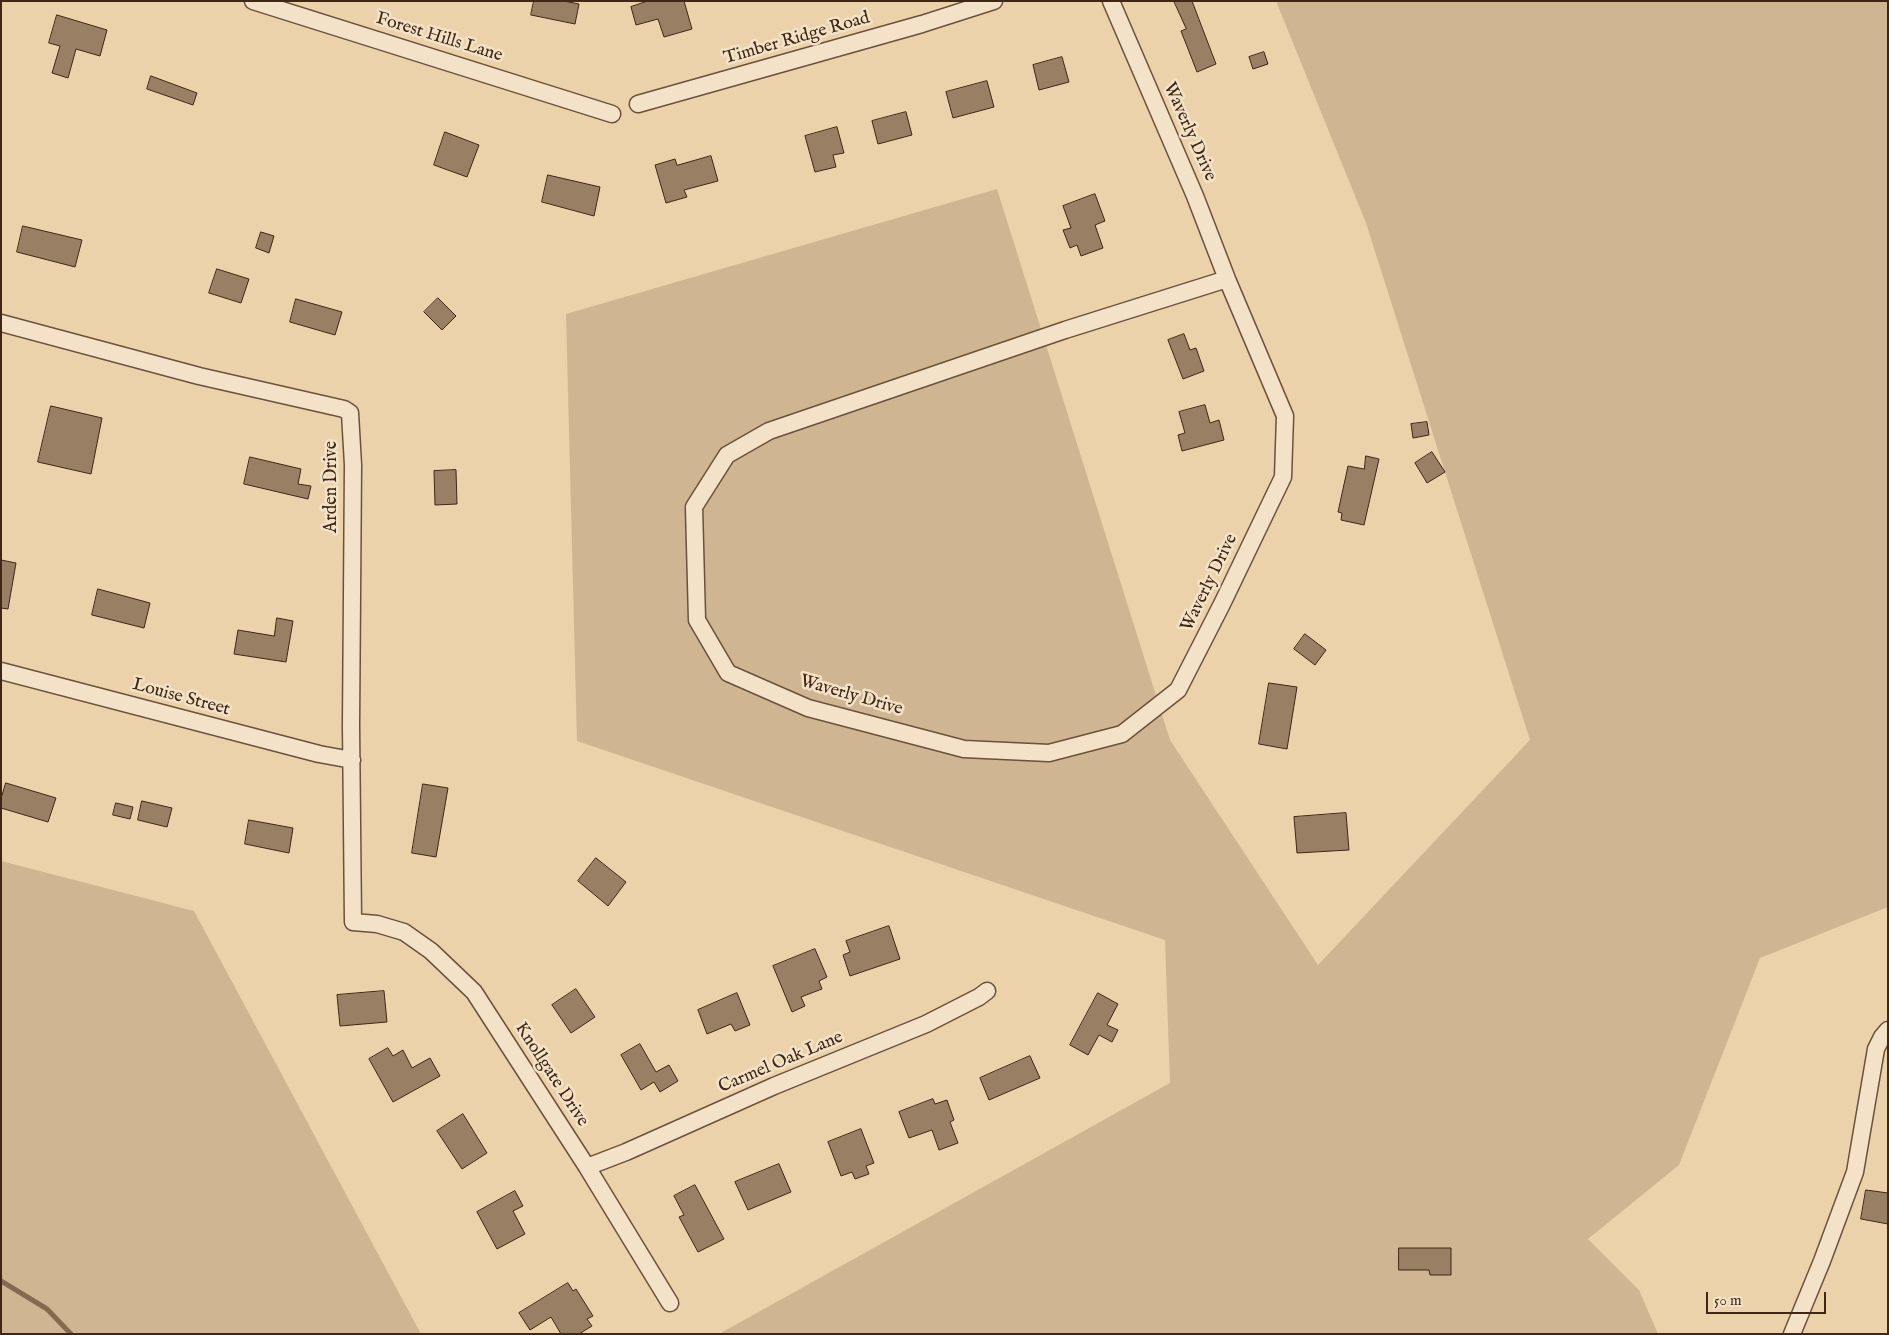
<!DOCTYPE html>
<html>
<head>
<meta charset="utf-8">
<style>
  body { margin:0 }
  #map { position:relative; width:1889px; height:1335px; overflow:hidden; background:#ecd2ab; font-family:"IM FELL English",serif }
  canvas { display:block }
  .frame { position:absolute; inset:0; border:2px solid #402614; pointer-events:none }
  .scale { position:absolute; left:1706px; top:1292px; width:120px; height:22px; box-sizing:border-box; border:2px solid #402614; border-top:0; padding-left:6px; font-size:15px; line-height:18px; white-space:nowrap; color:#402614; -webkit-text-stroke:4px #f3e2c8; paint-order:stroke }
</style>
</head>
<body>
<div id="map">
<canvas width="1889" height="1335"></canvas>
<div class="frame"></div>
<div class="scale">50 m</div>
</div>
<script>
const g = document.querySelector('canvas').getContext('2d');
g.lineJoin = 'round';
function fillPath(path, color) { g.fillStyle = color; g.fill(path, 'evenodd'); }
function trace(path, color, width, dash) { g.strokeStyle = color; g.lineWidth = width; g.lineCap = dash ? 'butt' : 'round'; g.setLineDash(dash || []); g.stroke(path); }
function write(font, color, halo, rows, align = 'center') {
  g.font = font + ' "IM FELL English",serif'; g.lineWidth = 5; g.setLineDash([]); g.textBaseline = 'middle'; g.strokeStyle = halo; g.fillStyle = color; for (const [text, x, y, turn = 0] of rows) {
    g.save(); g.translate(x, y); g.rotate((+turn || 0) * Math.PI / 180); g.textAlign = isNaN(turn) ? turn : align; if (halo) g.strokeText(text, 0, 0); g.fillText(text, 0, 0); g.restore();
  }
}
const green = new Path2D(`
  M1276 1H1888V907L1760 958 1679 1165 1588 1239 1639 1290 1658 1334H719L1170 1083 1165 940 577 741 566 314 997 189 1170 740 1318 965 1530 740 1366 223Z
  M1 861 194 911 421 1334H1Z`);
const stream = new Path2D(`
  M1 1281 47 1309 71 1334`);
const building = new Path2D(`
  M534 1H564L579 4 575 24 531 15Z
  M648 1H684L692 29 664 37 658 19 636 25 631 7Z
  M1174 1H1192L1216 64 1197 72 1181 31 1186 29Z
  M57 15 107 30 100 56 76 49 68 78 52 73 60 46 49 43Z
  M1264 52 1268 64 1253 69 1249 57Z
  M1062 57 1069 82 1039 90 1033 65Z
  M151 76 197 93 193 105 147 89Z
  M987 81 994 107 953 118 946 92Z
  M906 112 912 135 878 144 872 121Z
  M837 127 844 153 833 155 836 167 815 172 805 136Z
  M445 132 479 145 467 177 434 165Z
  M711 156 718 181 684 190 687 197 666 203 655 165 675 159 677 165Z
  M548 175 600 187 594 216 542 202Z
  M1095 194 1105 221 1095 225 1103 248 1081 256 1077 245 1070 248 1063 230 1071 228 1063 206Z
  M23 226 82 240 75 267 17 252Z
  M261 232 274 236 269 253 256 248Z
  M217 269 249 279 241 303 209 293Z
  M438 298 456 316 442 330 424 312Z
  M296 299 342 312 335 335 290 322Z
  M1184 334 1190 350 1196 348 1204 371 1183 379 1168 340Z
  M1205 405 1210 423 1219 420 1224 440 1182 451 1178 435 1185 433 1179 412Z
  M51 406 102 418 91 474 38 462Z
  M1427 422 1429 435 1413 438 1411 424Z
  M1432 452 1445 472 1427 483 1415 463Z
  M1366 456 1379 459 1364 525 1341 520 1342 513 1338 512 1348 466 1364 469Z
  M250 457 301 469 298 484 311 486 308 499 244 484Z
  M456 470 457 504 435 505 434 471Z
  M1 560 16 563 8 609 1 608Z
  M98 589 150 603 144 628 92 615Z
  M277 618 293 621 286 662 234 654 238 630 274 636Z
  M1305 634 1326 650 1315 665 1294 649Z
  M1269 683 1297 687 1287 749 1259 744Z
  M6 783 56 798 48 822 1 808V799Z
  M423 784 448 788 436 857 412 853Z
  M142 801 172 808 167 827 138 820Z
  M116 803 133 807 130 819 113 815Z
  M1346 813 1349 850 1297 853 1294 817Z
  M249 820 293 828 289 853 245 844Z
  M596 858 626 882 608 906 578 881Z
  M889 926 900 959 850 976 843 955 850 952 846 941Z
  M815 949 827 977 819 981 822 989 801 997 805 1006 792 1012 773 966Z
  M576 989 595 1017 571 1033 552 1005Z
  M384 991 387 1022 340 1026 337 995Z
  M737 993 750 1025 735 1031 731 1024 707 1034 698 1010Z
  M1098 993 1118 1004 1107 1025 1118 1030 1112 1042 1099 1035 1088 1055 1070 1045Z
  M640 1044 656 1072 669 1065 678 1081 660 1092 654 1082 641 1090 621 1055Z
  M388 1048 393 1056 403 1050 412 1068 430 1058 440 1076 393 1102 369 1059Z
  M1030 1056 1040 1078 989 1100 980 1078Z
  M933 1099 935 1104 947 1100 954 1120 950 1122 958 1143 939 1150 932 1130 909 1138 899 1112Z
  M463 1114 487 1153 462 1169 437 1131Z
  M861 1129 874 1163 866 1166 869 1174 855 1179 852 1172 841 1176 828 1142Z
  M779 1164 791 1192 748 1210 735 1182Z
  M695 1185 724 1239 698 1252 679 1217 684 1215 674 1196Z
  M1866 1190 1888 1193V1224L1861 1219Z
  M515 1191 523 1206 513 1211 525 1234 497 1249 477 1212Z
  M1399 1248H1451V1275H1430L1429 1270H1399Z
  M568 1283 573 1291 576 1289 593 1316 587 1319 592 1326 579 1334H561L551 1317 530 1330 519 1313Z`);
const minor = new Path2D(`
  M253 1 612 114
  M1111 1 1195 196 1227 279 1285 416 1283 477 1222 604 1178 690 1122 734 1049 753 964 749 808 708 728 673 697 620 694 507 727 455 769 431 1065 330 1227 279
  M638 104 922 24 994 1
  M1 323 199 376 344 409 350 413 353 465 351 725 353 922 377 924 404 932 431 951 474 992 587 1167 670 1303
  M1 671 319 754 352 760
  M587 1167 626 1152 774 1086 926 1024 979 997 987 991
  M1792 1334 1822 1261 1855 1172 1876 1049 1882 1037 1888 1030`);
const streetNames = [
  ["Forest Hills Lane",439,38,17],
  ["Timber Ridge Road",797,39,-16],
  ["Waverly Drive",1189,132,66],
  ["Arden Drive",332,487,-90],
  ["Waverly Drive",1210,583,-64],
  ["Waverly Drive",851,696,16],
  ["Louise Street",181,698,15],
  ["Carmel Oak Lane",781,1063,-23],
  ["Knollgate Drive",551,1075,57]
];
fillPath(green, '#cfb591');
trace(stream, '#846a50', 5);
fillPath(building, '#997f63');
trace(building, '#402614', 1);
trace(minor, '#6b513a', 19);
trace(minor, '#f3e2c8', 16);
write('18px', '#402614', '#f3e2c8', streetNames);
</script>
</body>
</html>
